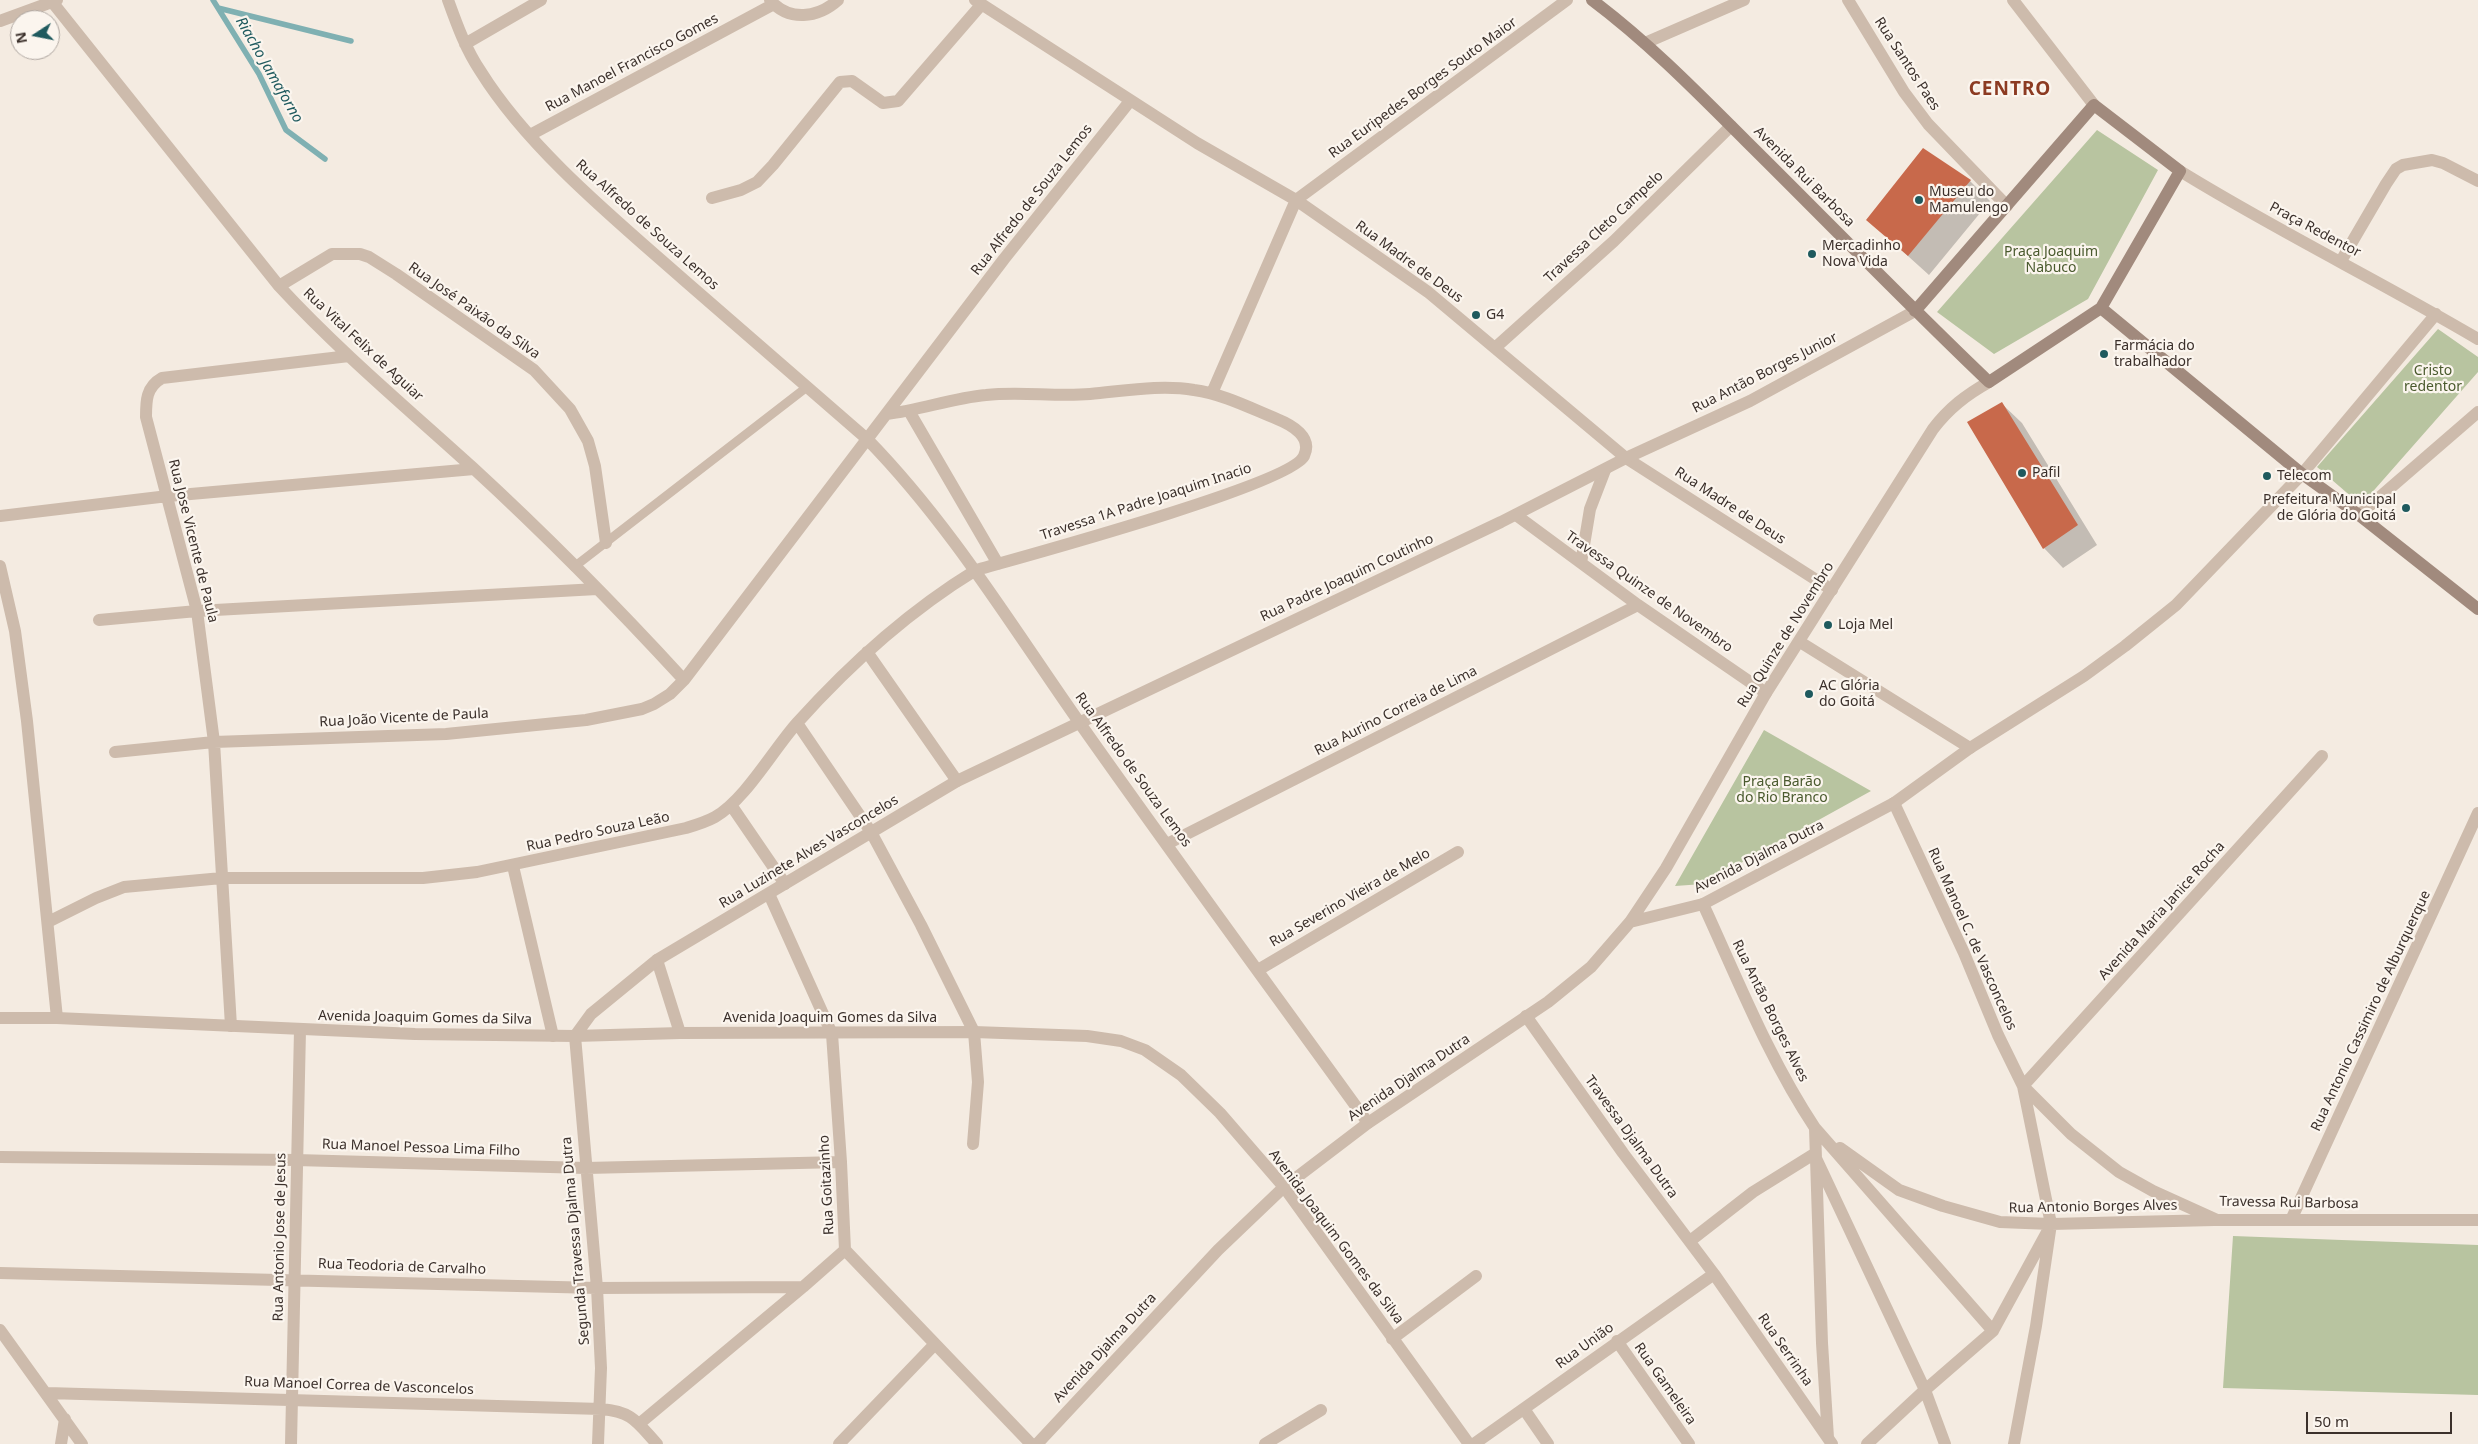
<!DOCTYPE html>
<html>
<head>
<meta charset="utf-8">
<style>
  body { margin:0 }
  #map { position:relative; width:2478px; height:1444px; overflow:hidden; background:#f4ebe1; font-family:"Noto Sans",sans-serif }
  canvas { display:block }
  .north { position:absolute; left:10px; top:10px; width:50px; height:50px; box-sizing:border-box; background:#fbf5ee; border:1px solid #aea6a0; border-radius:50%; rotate:259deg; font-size:14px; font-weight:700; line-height:20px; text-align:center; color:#3b302b }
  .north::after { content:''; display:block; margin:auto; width:18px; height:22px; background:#1f5a5e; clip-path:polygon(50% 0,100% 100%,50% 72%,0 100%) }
  .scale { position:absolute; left:2306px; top:1412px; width:146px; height:22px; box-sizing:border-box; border:2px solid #3b302b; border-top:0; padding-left:6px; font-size:15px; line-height:18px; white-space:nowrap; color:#3b302b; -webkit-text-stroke:4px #fbf5ee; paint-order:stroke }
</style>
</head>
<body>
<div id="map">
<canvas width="2478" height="1444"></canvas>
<div class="north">N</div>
<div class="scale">50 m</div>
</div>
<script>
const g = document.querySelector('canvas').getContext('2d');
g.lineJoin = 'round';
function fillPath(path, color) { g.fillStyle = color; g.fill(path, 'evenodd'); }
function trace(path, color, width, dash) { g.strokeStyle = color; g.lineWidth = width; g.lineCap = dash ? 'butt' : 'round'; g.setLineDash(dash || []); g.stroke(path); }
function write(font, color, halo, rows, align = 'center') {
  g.font = font + ' "Noto Sans",sans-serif'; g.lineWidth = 4.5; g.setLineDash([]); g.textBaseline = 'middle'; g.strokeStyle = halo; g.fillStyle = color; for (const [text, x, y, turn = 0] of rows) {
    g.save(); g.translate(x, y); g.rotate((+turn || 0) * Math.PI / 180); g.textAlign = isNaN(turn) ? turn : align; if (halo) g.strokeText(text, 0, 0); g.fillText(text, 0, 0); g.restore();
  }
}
const green = new Path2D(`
  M2097 130 2158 170 2088 299 1994 354 1937 312Z
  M2438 329 2478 357V372L2361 505 2317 467Z
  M1764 730 1871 791 1703 884 1675 886Z
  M2233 1236 2478 1245V1395L2223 1388Z`);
const shadow = new Path2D(`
  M1923 150 1970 181 1990 201 1929 275 1868 220Z
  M2002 404 2022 423 2097 545 2063 568 2044 548Z`);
const stream = new Path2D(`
  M213 0 259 74 286 130 325 159
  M218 8 351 41`);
const building = new Path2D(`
  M1923 148 1971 180 1908 256 1866 220Z
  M2002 402 2078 525 2043 549 1967 422Z`);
const service = new Path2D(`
  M574 567 807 387`);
const minor = new Path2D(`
  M448 0C457 25 466 50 481 72 529 149 616 220 684 280 745 333 806 386 867 439 950 524 1011 625 1079 722 1174 857 1272 990 1368 1123
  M770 0C789 22 818 18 838 0
  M975 0 1197 143 1296 200 1428 292 1626 458 1832 590
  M1848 0 1904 92 1928 124 2007 206
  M2013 0 2094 105
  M53 3 279 286C339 351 407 408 472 467 546 535 617 607 684 680
  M0 21 57 0
  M1645 43 1744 0
  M465 44 541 0
  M530 135 774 4
  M2180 171C2277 231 2380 281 2478 339
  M712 198 741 190 757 182 773 165 840 82 852 81 883 103 898 101 981 5
  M2341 261 2386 184 2396 169 2403 165 2432 160 2443 163 2478 181
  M279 286 332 254H360L369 257 396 274 534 370 570 409 588 441 595 466 606 543
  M1496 347 1614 241 1731 126
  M1212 393 1296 200 1567 0
  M909 411 998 564
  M2302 474 2436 314
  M1516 515 1638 605 1766 693
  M2359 515 2478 412
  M0 516 168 496 474 469
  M1581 563 1590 509 1605 470
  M0 566 15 631 27 721 57 1018
  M99 620 197 611 597 589
  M1800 642 1970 748
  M867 652 957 781
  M797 723 871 832 921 925 974 1032 978 1082 973 1144
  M115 752 214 742 446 734 586 720 642 709 654 704 670 694 684 680 1004 259 1130 101
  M1894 803 1964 953 1998 1035 2023 1086 2051 1224 2036 1326 2014 1444
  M731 805 785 884
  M1167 844 1638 605
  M513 866 553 1036
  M769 894 832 1034 841 1162 845 1250 1031 1444
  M1703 904C1738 980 1769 1059 1815 1128L1993 1331
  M48 922 96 898 124 887 222 878H423L477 872 686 828C696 825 706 822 715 817 745 800 773 750 797 723 850 664 909 611 976 570 1022 557 1291 484 1304 456 1313 437 1292 425 1277 419 1250 408 1223 394 1194 390 1161 384 1124 391 1090 394 1055 397 1020 391 986 395 952 398 921 410 887 414
  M657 960 680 1033
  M1258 970 1458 852
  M1526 1016 1623 1153 1714 1274 1832 1444
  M231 1026 214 742 197 611 146 417C146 401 146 387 162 378L349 356
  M575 1036 597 1288 601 1368 598 1444
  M2023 1086 2071 1134 2119 1172 2153 1191 2217 1220H2478
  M2023 1086 2322 756
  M1815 1128 1822 1343 1828 1438
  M1840 1148 1899 1190 1943 1206 2000 1222 2051 1224 2214 1220
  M0 1157 296 1160 586 1168 841 1162
  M1284 1187 1469 1444
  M2291 1220 2478 813
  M1690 1241 1753 1192 1814 1154 1925 1390 1993 1331 2047 1232
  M0 1273 597 1288 803 1287
  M0 1330 82 1444
  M1392 1339 1476 1276
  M1617 1341 1689 1444
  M47 1393 601 1409C633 1412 636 1421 657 1444
  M1524 1409 1548 1444
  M639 1424 803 1287 845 1250
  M61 1444 65 1419
  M291 1444 300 1030
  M839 1444 935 1344
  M1265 1444 1321 1410
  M1474 1444 1714 1274
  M1867 1444 1925 1390 1945 1444`);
const tertiary = new Path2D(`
  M1630 922 1703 904 1894 803 1970 748 2084 676 2125 646 2176 605 2302 474
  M0 1018H57L415 1034 575 1036 680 1033 974 1032 1087 1036 1121 1041 1145 1050 1181 1075 1220 1113 1284 1187
  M575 1036 591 1014 657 960 957 781 1501 522 1626 458 1750 401 1915 311
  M1037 1444 1218 1250 1284 1187 1368 1123 1548 1002 1591 967 1630 922 1666 868 1766 693 1933 429C1949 408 1966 395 1989 382`);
const secondary = new Path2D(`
  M1592 0C1648 42 1697 92 1746 141 1827 221 1906 303 1989 382L2101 308 2180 171 2094 105 1915 311
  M2101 308 2302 474 2359 515 2478 609`);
const markers = [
  [1919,200,5,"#1f5a5e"],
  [1812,254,5,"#1f5a5e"],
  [1476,315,5,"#1f5a5e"],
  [2104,354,5,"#1f5a5e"],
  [2022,473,5,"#1f5a5e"],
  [2267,476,5,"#1f5a5e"],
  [2406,508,5,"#1f5a5e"],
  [1828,625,5,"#1f5a5e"],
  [1809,694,5,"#1f5a5e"]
];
const streetNames = [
  ["Rua Manoel Francisco Gomes",632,63,-28],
  ["Rua Santos Paes",1907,64,57],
  ["Rua Euripedes Borges Souto Maior",1423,88,-36],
  ["Avenida Rui Barbosa",1804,177,45],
  ["Rua Alfredo de Souza Lemos",1032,200,-52],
  ["Rua Alfredo de Souza Lemos",647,225,42],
  ["Travessa Cleto Campelo",1604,227,-43],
  ["Praça Redentor",2315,230,28],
  ["Rua Madre de Deus",1409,262,36],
  ["Rua José Paixão da Silva",474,311,35],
  ["Rua Vital Felix de Aguiar",363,345,43],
  ["Rua Antão Borges Junior",1765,373,-27],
  ["Travessa 1A Padre Joaquim Inacio",1146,502,-18],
  ["Rua Madre de Deus",1730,506,33],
  ["Rua Jose Vicente de Paula",193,541,76],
  ["Rua Padre Joaquim Coutinho",1347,578,-25],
  ["Travessa Quinze de Novembro",1649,592,35],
  ["Rua Quinze de Novembro",1786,635,-58],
  ["Rua Aurino Correia de Lima",1396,711,-27],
  ["Rua João Vicente de Paula",404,718,-3],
  ["Rua Alfredo de Souza Lemos",1133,770,54],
  ["Rua Pedro Souza Leão",598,832,-12],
  ["Rua Luzinete Alves Vasconcelos",809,852,-31],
  ["Avenida Djalma Dutra",1759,857,-27],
  ["Rua Severino Vieira de Melo",1350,898,-30],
  ["Avenida Maria Janice Rocha",2162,911,-48],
  ["Rua Manoel C. de Vasconcelos",1972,939,66],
  ["Rua Antão Borges Alves",1770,1011,64],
  ["Rua Antonio Cassimiro de Alburquerque",2371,1011,-65],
  ["Avenida Joaquim Gomes da Silva",425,1018,1],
  ["Avenida Joaquim Gomes da Silva",830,1018],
  ["Avenida Djalma Dutra",1409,1078,-34],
  ["Travessa Djalma Dutra",1631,1137,54],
  ["Rua Manoel Pessoa Lima Filho",421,1148,2],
  ["Rua Goitazinho",827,1185,-93],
  ["Travessa Rui Barbosa",2289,1203,1],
  ["Rua Antonio Borges Alves",2093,1207,-1],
  ["Rua Antonio Jose de Jesus",280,1237,-89],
  ["Avenida Joaquim Gomes da Silva",1336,1237,53],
  ["Segunda Travessa Djalma Dutra",576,1241,-95],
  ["Rua Teodoria de Carvalho",402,1267,2],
  ["Rua União",1585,1346,-36],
  ["Avenida Djalma Dutra",1105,1348,-47],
  ["Rua Serrinha",1785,1350,55],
  ["Rua Gameleira",1665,1384,55],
  ["Rua Manoel Correa de Vasconcelos",359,1386,2]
];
const poiNames = [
  ["Museu do",1929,192],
  ["Mamulengo",1929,208],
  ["Mercadinho",1822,246],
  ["Nova Vida",1822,262],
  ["G4",1486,315],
  ["Farmácia do",2114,346],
  ["trabalhador",2114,362],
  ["Pafil",2032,473],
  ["Telecom",2277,476],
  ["Prefeitura Municipal",2396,500,"right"],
  ["de Glória do Goitá",2396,516,"right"],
  ["Loja Mel",1838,625],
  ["AC Glória",1819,686],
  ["do Goitá",1819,702]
];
const parkNames = [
  ["Praça Joaquim",2051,252],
  ["Nabuco",2051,268],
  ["Cristo",2433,371],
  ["redentor",2433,387],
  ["Praça Barão",1782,782],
  ["do Rio Branco",1782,798]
];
const waterNames = [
  ["Riacho Jamaforno",269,70,60]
];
const districtNames = [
  ["CENTRO",2010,90]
];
fillPath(green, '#b8c4a0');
fillPath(shadow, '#0003');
trace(stream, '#7fb0b2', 5.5);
fillPath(building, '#c8694b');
trace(service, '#cdbbac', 9);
trace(minor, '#cdbbac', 12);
trace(tertiary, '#cdbbac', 12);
trace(secondary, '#a18a7d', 12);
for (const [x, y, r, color] of markers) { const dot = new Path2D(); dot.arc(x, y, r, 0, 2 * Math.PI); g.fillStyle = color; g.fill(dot); trace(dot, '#fbf5ee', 2); }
write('14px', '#3b302b', '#fbf5ee', streetNames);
write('14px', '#3b302b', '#fbf5ee', poiNames, 'left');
write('14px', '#4a5a2e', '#fbf5ee', parkNames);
write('italic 15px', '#1f5a5e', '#fbf5ee', waterNames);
g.letterSpacing = '1px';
write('bold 19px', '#8c3b22', '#fbf5ee', districtNames);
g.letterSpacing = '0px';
</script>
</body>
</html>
